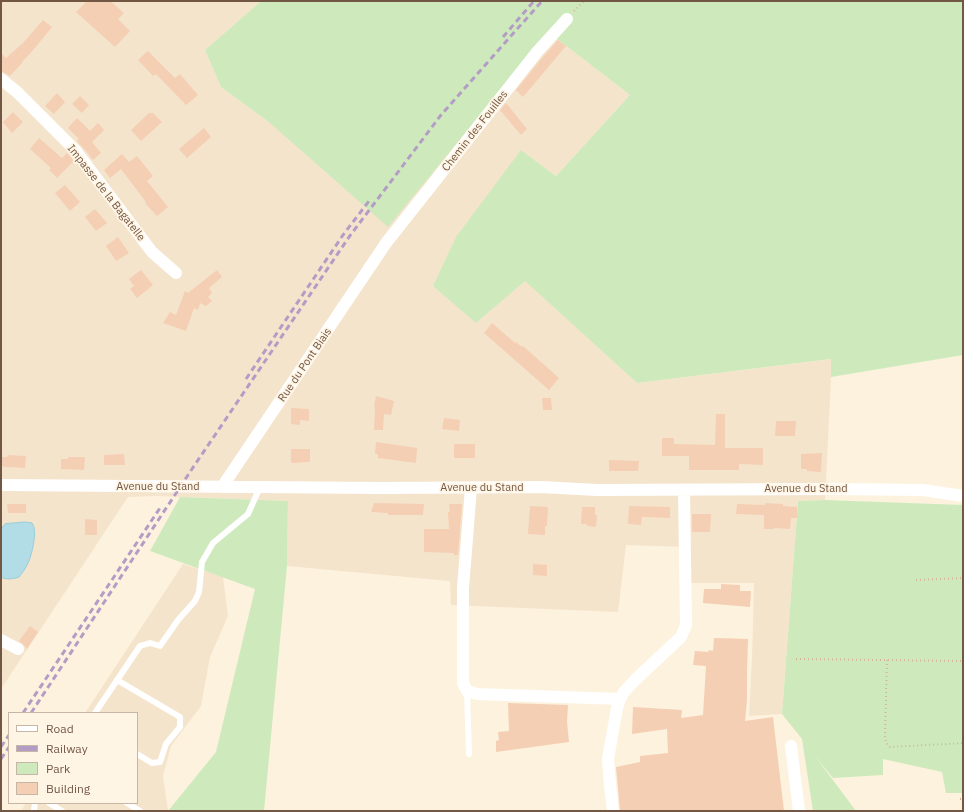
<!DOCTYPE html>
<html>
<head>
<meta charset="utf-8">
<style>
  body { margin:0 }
  #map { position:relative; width:964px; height:812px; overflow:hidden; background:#fdf2de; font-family:"IBM Plex Sans",sans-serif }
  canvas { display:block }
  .frame { position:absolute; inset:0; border:2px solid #735745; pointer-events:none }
  .legend { position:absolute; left:8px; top:712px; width:130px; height:92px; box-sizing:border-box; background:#fff5e5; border:1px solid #c7b6a5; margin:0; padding:5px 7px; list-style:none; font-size:12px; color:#735745 }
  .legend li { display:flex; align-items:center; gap:8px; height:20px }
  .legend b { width:20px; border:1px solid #c7b6a5 }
</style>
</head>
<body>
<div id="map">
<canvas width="964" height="812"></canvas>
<div class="frame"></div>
<ul class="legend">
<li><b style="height:5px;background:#fff"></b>Road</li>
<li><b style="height:5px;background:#b49dc5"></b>Railway</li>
<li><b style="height:11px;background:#ceeabc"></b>Park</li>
<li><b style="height:11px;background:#f4cfb4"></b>Building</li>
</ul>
</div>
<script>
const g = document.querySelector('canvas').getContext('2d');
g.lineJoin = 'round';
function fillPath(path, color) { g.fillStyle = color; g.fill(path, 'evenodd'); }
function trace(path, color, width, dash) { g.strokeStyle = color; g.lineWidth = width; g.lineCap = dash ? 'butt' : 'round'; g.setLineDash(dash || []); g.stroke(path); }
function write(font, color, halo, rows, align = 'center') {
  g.font = font + ' "IBM Plex Sans",sans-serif'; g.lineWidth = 3.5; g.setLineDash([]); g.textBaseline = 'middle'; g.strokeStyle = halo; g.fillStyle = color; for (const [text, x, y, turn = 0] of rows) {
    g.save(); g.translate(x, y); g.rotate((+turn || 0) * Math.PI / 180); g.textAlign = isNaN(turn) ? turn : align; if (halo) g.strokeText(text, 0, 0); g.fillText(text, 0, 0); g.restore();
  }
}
const residential = new Path2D(`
  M1 1H261L205 50 221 87 270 123 548 32 630 95 556 176 521 150 476 323 525 280 637 383 832 359 825 500 798 501 782 714 749 716 752 658 754 583H691L690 547 626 545 618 612 451 605 450 581 287 566 288 501 157 496 128 497 1 689Z
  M183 564 223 577 228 616 210 657 201 706 171 746 163 776 168 811H21L26 803H137V713H85Z`);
const green = new Path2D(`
  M261 1H963V355L831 377V359L637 383 525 281 476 323 433 286 456 237 521 150 556 176 630 95 548 32 388 227 270 123 221 87 205 50Z
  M180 497 288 501 287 566 264 811H168L216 752 255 589 150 551Z
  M825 500 963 505V793H946L942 772 883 759V775L833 778 815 756 856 811H813L802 739 782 714 798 501Z`);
const water = new Path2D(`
  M25 522 32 523C38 530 32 555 28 563 26 568 22 573 19 577 14 579 6 580 1 577V529L5 524Z`);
const building = new Path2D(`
  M87 1H110L124 13 118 19 130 31 115 47 76 12Z
  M43 20 52 27 34 49 22 62H23L10 76 3 72 1 70V53L6 58 23 43Z
  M558 40 566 46 523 97 516 90 543 57Z
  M148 51 175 78 180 74 198 95 186 105 156 74 153 76 138 60Z
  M57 93 65 102 54 114 45 106Z
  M80 96 89 105 82 113 72 104Z
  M506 103 527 129 521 135 500 110Z
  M13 112 23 122 12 133 3 122Z
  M149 113H153L162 122 141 141 131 130Z
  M77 118 90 131 98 123 104 130 92 142 101 153 93 160 86 151 77 141 79 139 68 128Z
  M204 128 211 137 187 158 179 149Z
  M39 138 62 158 67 153 74 161 57 178 49 170 51 168 30 149Z
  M122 154 129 162 137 156 153 176 147 181 168 207 157 216 145 203 146 202 121 169 110 178 104 170Z
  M65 185 80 202 70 211 55 193Z
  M95 209 107 223 96 231 85 217Z
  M118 237 129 253 116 261 106 246Z
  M141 270 153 285 137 298 130 289 134 286 129 279Z
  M217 270 222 277 209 288 212 293 208 297 212 301 206 306 200 303 198 310 194 308 186 331 163 323 170 312 176 315 185 291 188 293Z
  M492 323 515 343 516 342 522 347 523 346 559 378 549 390 484 333Z
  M376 396 394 401 391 415 384 414 383 430H374L375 407H374Z
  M542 398H551L552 410H543Z
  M291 408 309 409V421L300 420V425L291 424Z
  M716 414H725V448H763V465L739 464V470H689V456H662V438H674V444L715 445Z
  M444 418 460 420 459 431 442 429Z
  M776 421H796L795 436H775Z
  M376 442 417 448 416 463 378 458V454H375Z
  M454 444H475V458H454Z
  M291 449H310V462L291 463Z
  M822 453 821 472 807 471V469H801V454Z
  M124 454 125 465H104V455Z
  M8 455 26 456 25 468 6 467 1 466V457H7Z
  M68 457H85L84 470 61 469V459H68Z
  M609 460 639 461 638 471H609Z
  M374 503 424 504 423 515H388V513L371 512Z
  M765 503 783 504V506L797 507V518H791L790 529 774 528V529H764V515L736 514 737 504 765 505Z
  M7 504H26V513H8Z
  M449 504H462L458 555H454V553L424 552V529H449L448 512H450Z
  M530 506 548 507 547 526H545V535L528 534Z
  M629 506 670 507V518L642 517 641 525 628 524Z
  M582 507H595V515H597L596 527 587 526V524H581Z
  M692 514H711L710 532H692Z
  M85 519 97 520V535H85Z
  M533 564 547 565V576L533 575Z
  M721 584 740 585V591H751L750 607 703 603 704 589H721Z
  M30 626 38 632 27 649 24 645 19 641Z
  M714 638 748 639 747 672V700L745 721 773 717 784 811H620L616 767 640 762V756L668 753 667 729 632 734 633 707 682 710 681 718 703 715 706 666 693 665 695 651 708 652 709 650 713 651Z
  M508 703 568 705 567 722 569 742 496 752V741L499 740 498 732 509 731Z`);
const path = new Path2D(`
  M574 11 584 1
  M916 580 963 578
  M796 659 963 661
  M887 660 885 736 886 743 890 747 963 743
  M960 799H963`);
const service = new Path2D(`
  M117 680 180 717V727L166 744 160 762 152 763 137 754
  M467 691 469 754
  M95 713 140 646 150 643 160 646 178 620 195 601 199 592 202 562 213 543 248 514 260 487
  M49 803 62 811
  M127 803 140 811
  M34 811 35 803`);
const minor = new Path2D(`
  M1 79 17 92 76 151 152 252 176 273
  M1 485 381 488 541 487 597 490 831 489 923 490 963 496
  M222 487 386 243 537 52 567 19
  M471 488 463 588V683L467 691 477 694 620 699 624 692 635 680 681 637 686 625 684 490
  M1 640 18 649
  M791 746 799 811
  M613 811 610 785 608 759 617 708 620 699`);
const rail = new Path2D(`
  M503 37 534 1
  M246 379 343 235 369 201
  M23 713 160 508
  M31 713 192 469 349 237 441 115 542 1
  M1 747 9 735
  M1 759 9 747`);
const streetNames = [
  ["Chemin des Fouilles",475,131,-52],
  ["Impasse de la Bagatelle",106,193,52],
  ["Rue du Pont Biais",305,365,-56],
  ["Avenue du Stand",158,487],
  ["Avenue du Stand",482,488],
  ["Avenue du Stand",806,489]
];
fillPath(residential, '#f5e4cc');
fillPath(green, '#ceeabc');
fillPath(water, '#b2dde7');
trace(water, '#98cdd9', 1);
fillPath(building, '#f4cfb4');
trace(path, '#d8b398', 2, [1, 3]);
trace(service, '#fff', 6);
trace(minor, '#fff', 12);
trace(rail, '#b49dc5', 3, [6, 4]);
write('11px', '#735745', '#fff5e5', streetNames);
</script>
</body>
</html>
